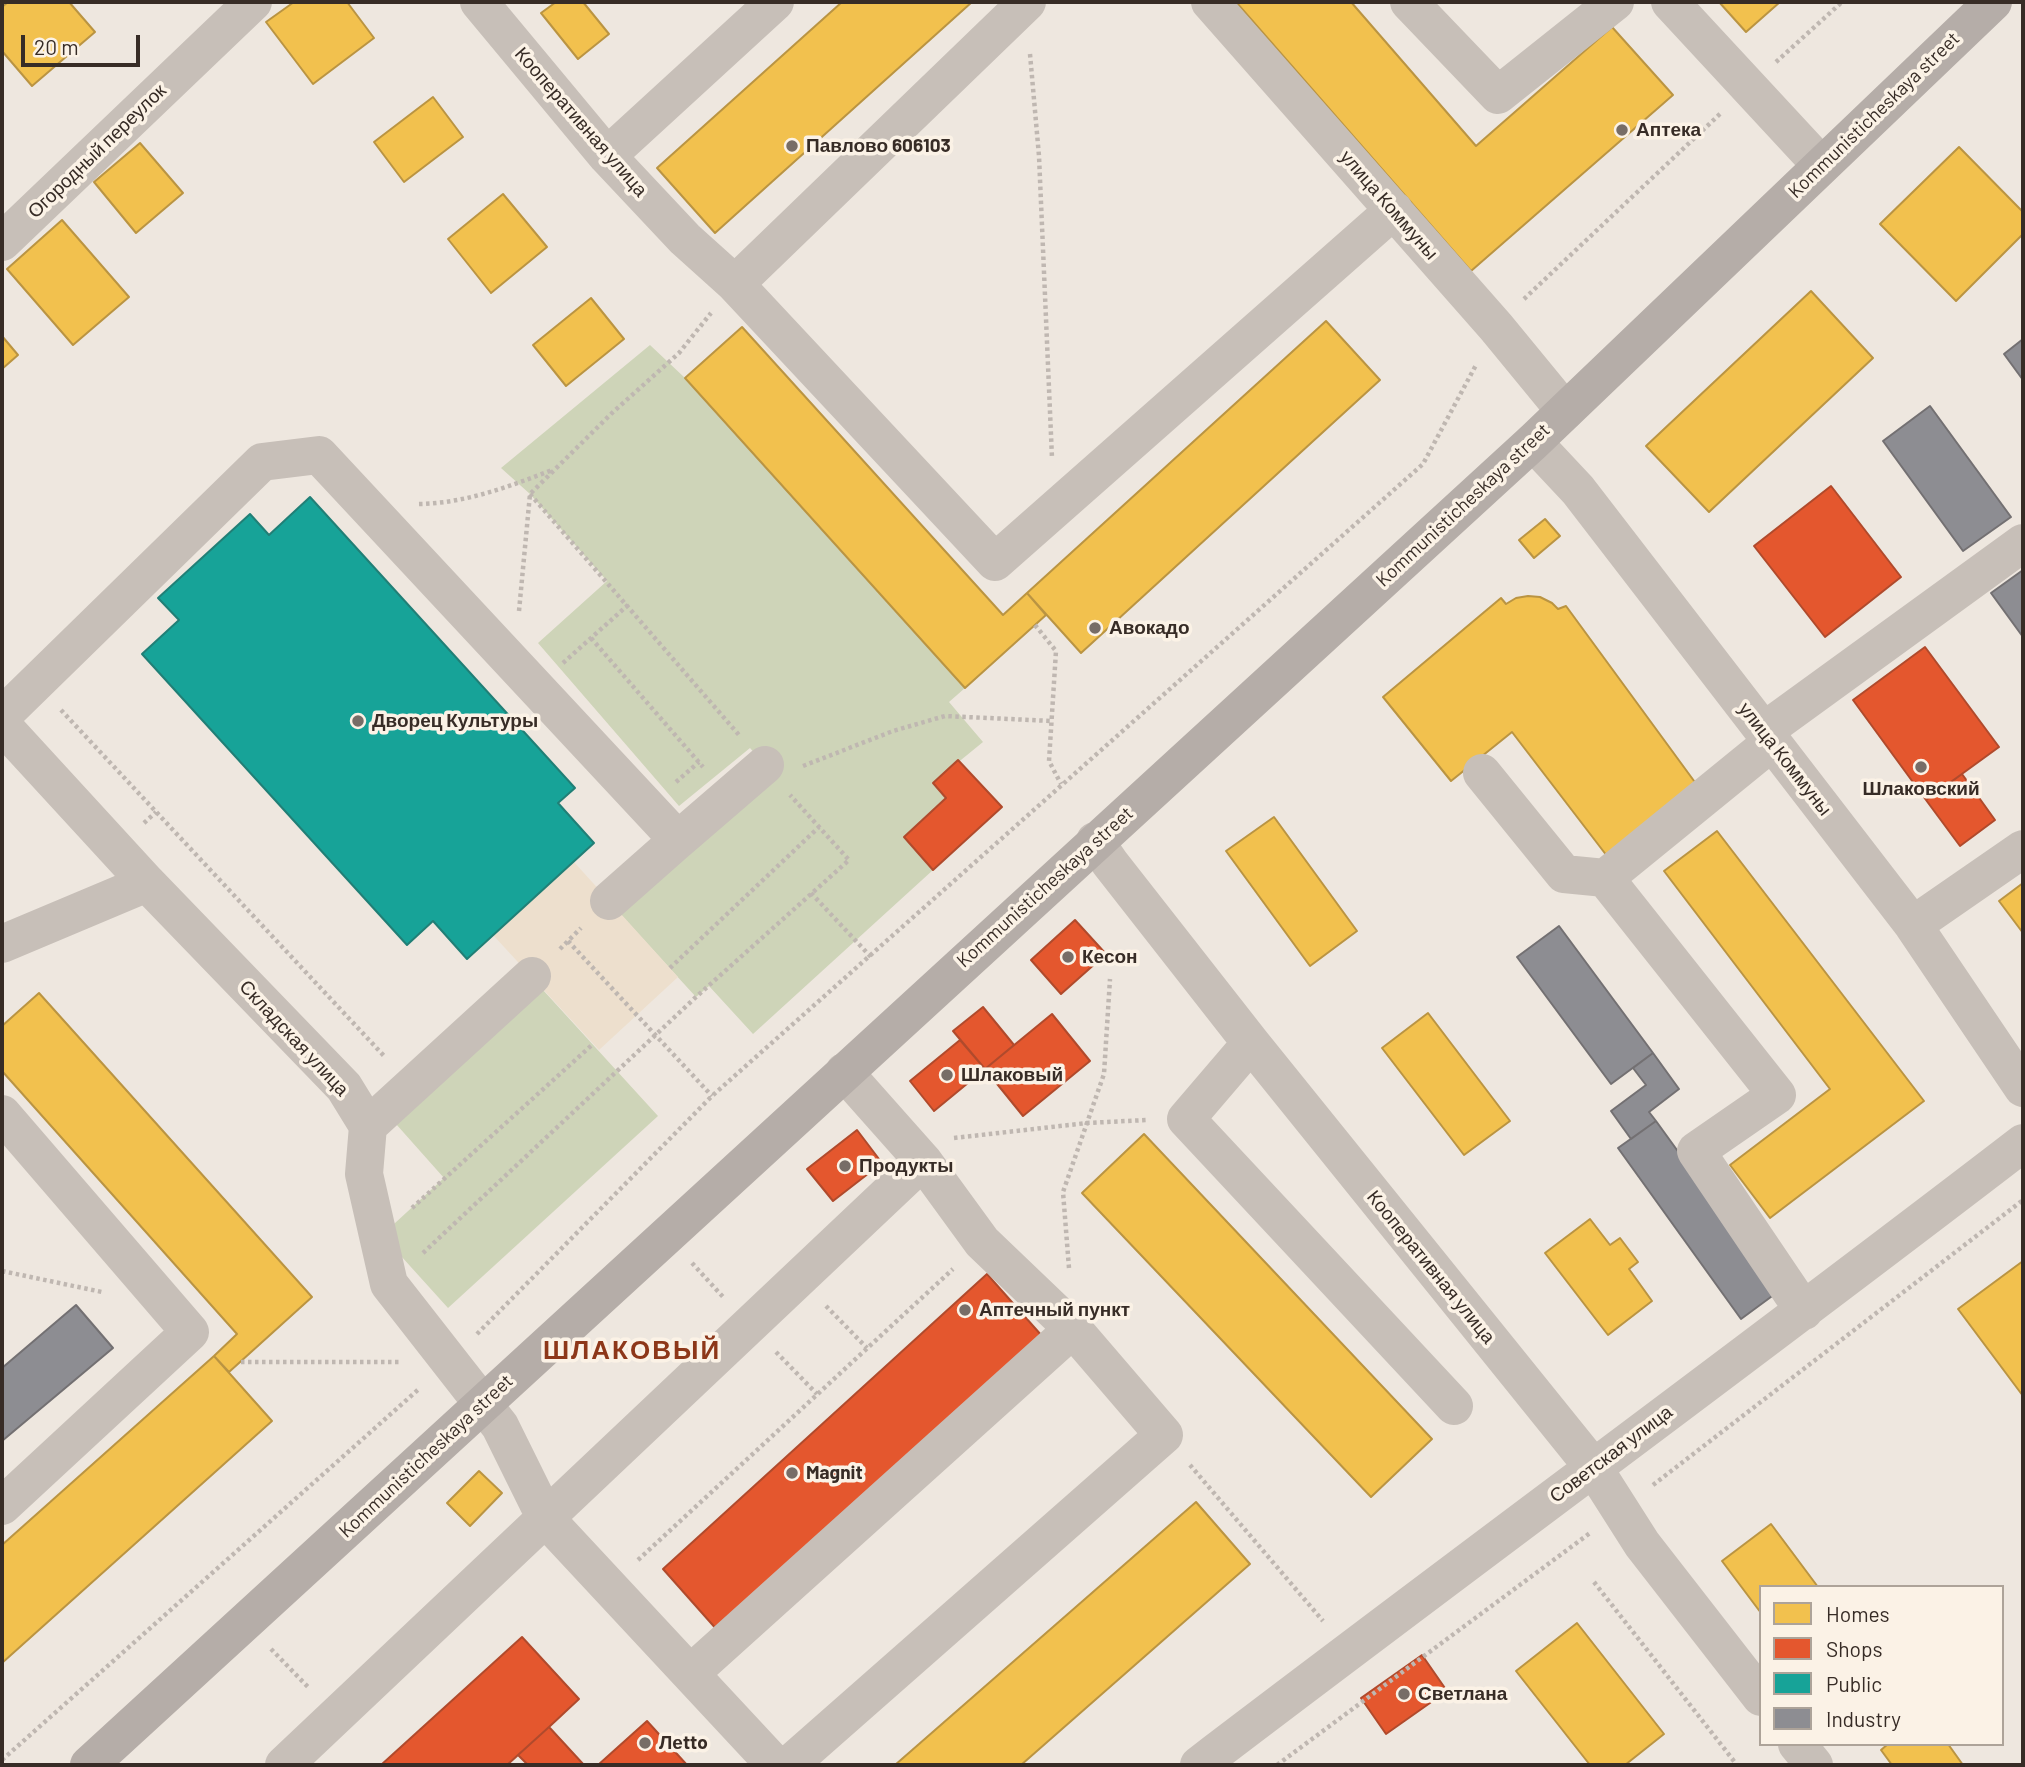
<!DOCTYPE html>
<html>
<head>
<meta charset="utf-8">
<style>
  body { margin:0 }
  #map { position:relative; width:2025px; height:1767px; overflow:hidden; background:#eee7df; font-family:Barlow,sans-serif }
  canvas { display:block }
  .frame { position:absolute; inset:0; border:4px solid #372c26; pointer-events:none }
  .legend { position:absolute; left:1759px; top:1585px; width:245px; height:161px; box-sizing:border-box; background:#fbf2e6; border:2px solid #ada399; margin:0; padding:9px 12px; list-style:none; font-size:21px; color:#372c26 }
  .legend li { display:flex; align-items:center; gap:14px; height:35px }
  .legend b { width:35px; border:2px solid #ada399 }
  .scale { position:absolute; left:21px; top:35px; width:119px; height:32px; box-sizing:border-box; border:4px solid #372c26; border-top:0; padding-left:9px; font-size:21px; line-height:24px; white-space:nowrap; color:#372c26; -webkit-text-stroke:5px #fbf2e6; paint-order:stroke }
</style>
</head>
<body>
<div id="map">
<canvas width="2025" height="1767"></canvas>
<div class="frame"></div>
<ul class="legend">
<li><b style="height:19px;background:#f2c14e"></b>Homes</li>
<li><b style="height:19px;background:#e4572e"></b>Shops</li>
<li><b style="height:19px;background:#17a398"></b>Public</li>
<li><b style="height:19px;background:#8d8d92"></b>Industry</li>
</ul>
<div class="scale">20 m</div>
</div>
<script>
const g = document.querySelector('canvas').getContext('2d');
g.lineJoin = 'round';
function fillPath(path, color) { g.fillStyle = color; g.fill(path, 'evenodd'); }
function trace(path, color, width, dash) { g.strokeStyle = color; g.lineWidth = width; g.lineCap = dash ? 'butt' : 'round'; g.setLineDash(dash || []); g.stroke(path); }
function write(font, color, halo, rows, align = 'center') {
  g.font = font + ' Barlow,sans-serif'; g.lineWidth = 7; g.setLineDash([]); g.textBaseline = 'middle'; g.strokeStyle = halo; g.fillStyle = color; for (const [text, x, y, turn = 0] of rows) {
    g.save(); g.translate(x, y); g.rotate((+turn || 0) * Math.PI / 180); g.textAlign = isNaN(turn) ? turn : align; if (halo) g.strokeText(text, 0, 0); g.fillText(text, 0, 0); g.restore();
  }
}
const green = new Path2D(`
  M650 345 685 378 965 688 949 702 983 742 934 782 946 798 904 837 933 870 753 1034 709 986 696 997 621 915 765 765 750 748 679 806 538 643 607 581 530 494 501 468Z
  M543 990 658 1116 448 1308 382 1235 444 1178 396 1124Z`);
const plaza = new Path2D(`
  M574 862 678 977 599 1050 493 935Z`);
const homes = new Path2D(`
  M8 2H69L95 32 32 86 2 51V7Z
  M294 2H347L374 38 313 84 266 22Z
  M556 2H583L609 34 578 59 541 13Z
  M842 2H972L715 233 657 168Z
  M1236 2H1351L1476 146 1612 27 1673 95 1471 271Z
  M1719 2H1780L1746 32Z
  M433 97 463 137 404 182 374 142Z
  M140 143 183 193 136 233 94 182Z
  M1959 147 2023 212V234L1956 301 1880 224Z
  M503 194 547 247 491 293 448 239Z
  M62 220 129 297 73 345 7 269Z
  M1811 291 1873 358 1709 512 1646 446Z
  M591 298 624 339 566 386 533 345Z
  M1326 321 1380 380 1081 653 1027 593Z
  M742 327 1003 615 1027 593 1046 615 965 688 685 378Z
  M2 336 18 355 2 369Z
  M1545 519 1560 536 1534 558 1519 540Z
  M1528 596 1540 597 1552 603 1558 609 1566 606 1697 785 1607 856 1512 732 1451 781 1383 697 1501 598 1506 604 1516 598Z
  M1274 817 1357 931 1310 966 1226 851Z
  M1717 831 1924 1101 1770 1218 1730 1165 1830 1089 1664 871Z
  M2023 883V933L1999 901Z
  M39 993 312 1297 229 1372 214 1356 237 1334 2 1071V1026Z
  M1428 1013 1510 1121 1464 1155 1382 1048Z
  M1144 1134 1432 1439 1371 1497 1082 1193Z
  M1590 1219 1610 1245 1620 1238 1638 1262 1629 1269 1652 1301 1608 1335 1545 1253Z
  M2023 1261V1396L1958 1309Z
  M214 1356 272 1421 2 1663V1545Z
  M479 1471 502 1493 470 1526 447 1503Z
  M1196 1502 1250 1564 1021 1765H895Z
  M1771 1524 1818 1587H1761V1613L1722 1561Z
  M1577 1623 1664 1734 1625 1765H1590L1516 1671Z
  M1888 1744H1948L1963 1765H1892L1881 1750Z`);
const shops = new Path2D(`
  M1831 486 1901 577 1825 637 1754 546Z
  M1925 647 1999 747 1926 800 1853 700Z
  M958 760 1002 807 933 870 904 837 946 798 933 783Z
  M1962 774 1995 820 1960 846 1926 800Z
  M1075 920 1106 954 1061 994 1031 960Z
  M983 1007 1014 1045 985 1069 953 1031Z
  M1052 1014 1090 1061 1023 1116 985 1069Z
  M960 1040 985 1069 934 1111 910 1081Z
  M857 1130 882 1163 833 1201 807 1169Z
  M987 1274 1042 1336 718 1631 663 1569Z
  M522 1637 579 1699 549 1727 507 1765H381Z
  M1422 1655 1447 1691 1386 1734 1361 1698Z
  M647 1721 687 1765H598Z
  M549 1727 584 1765H528L518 1755Z`);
const public = new Path2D(`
  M310 497 575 788 558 803 594 843 467 959 433 921 407 945 142 654 179 620 158 598 250 514 269 535Z`);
const industry = new Path2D(`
  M2023 339V380L2004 354Z
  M1930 406 2011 517 1963 551 1883 441Z
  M2023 570V637L1991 593Z
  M1559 926 1653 1053 1611 1084 1517 957Z
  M1653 1053 1679 1089 1649 1112 1656 1121 1631 1139 1611 1111 1646 1085 1633 1068Z
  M1656 1121 1779 1291 1741 1319 1618 1148Z
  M76 1305 113 1348 2 1441V1368Z`);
const path = new Path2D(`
  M1030 54 1039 156 1052 458
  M1776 62 1842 2
  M1524 299 1721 113
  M530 494 739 735
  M419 504C466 503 508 487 552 470
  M519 611 530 494 612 413 679 353 711 313
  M1035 625 1056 651 1049 761 1061 784
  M591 638 703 767
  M563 663 628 605
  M61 710 385 1057
  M803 766 893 731 945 716 1052 721
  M676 782 699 762
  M144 823 156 812
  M811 893 871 957
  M568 941 712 1096
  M560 949 581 928
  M670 968 819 827
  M954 1138 1087 1123 1147 1120
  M412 1208 593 1044
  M423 1253 696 997 849 860 790 795
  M692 1263 724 1298
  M1069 1268 1063 1192 1104 1074 1110 979
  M2 1271 102 1292
  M826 1306 867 1348
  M477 1334 712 1096 1423 464 1476 365
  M776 1352 817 1394
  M241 1362H400
  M1190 1465 1323 1621
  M1653 1485 2023 1200
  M638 1560 953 1269
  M1594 1582 1737 1765
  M271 1649 309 1688
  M2 1760 420 1388
  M1277 1765 1590 1533`);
const minor = new Path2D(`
  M479 2 607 156 685 239 735 284 995 562 1394 210
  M1210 2 1496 327 1565 411
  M1409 2 1498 95 1615 2
  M1670 2 1821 165
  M607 156 775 2
  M2 242 253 2
  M735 284 1027 2
  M1533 442 1578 490 1913 925 2023 1088
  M2 716 262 462 319 455 678 840 609 901
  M2 725 147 883 344 1087 368 1126 364 1174 389 1284 500 1426 546 1519 775 1765
  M1764 731 2023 543
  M1482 773 1564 874 1605 878 1772 742
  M678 840 765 765
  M1095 841 1110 863 1251 1043 1593 1467 1642 1544 1761 1697
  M1605 878 1777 1095 1696 1151 1804 1311
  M1913 925 2023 849
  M2 944 147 883
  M1251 1043 1186 1119 1454 1406
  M2 1114 190 1332 2 1506
  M368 1126 532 976
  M691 1673 1073 1329
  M1797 1744 1814 1765
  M284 1765 923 1161 844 1072
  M789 1765 1164 1435 1073 1329 982 1242 923 1161
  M1199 1765C1473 1556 1750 1353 2023 1143`);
const major = new Path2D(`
  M89 1765 1533 442 1993 2`);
const markers = [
  [1622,130,7,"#776d67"],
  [792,146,7,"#776d67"],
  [1095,628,7,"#776d67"],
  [358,721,7,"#776d67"],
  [1921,767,7,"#776d67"],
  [1068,957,7,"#776d67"],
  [947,1075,7,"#776d67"],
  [845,1166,7,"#776d67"],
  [965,1310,7,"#776d67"],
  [792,1473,7,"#776d67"],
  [1404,1694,7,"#776d67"],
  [645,1743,7,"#776d67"]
];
const streetNames = [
  ["Kommunisticheskaya street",1874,115,-44],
  ["Кооперативная улица",581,122,49],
  ["Огородный переулок",97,151,-44],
  ["улица Коммуны",1389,205,49],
  ["Kommunisticheskaya street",1463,505,-43],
  ["улица Коммуны",1785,759,52],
  ["Kommunisticheskaya street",1045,887,-42],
  ["Складская улица",294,1038,47],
  ["Кооперативная улица",1431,1267,51],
  ["Советская улица",1611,1454,-37],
  ["Kommunisticheskaya street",426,1456,-43]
];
const poiNames = [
  ["Аптека",1636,130],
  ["Павлово 606103",806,146],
  ["Авокадо",1109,628],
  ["Дворец Культуры",372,721],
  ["Шлаковский",1921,789,"center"],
  ["Кесон",1082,957],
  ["Шлаковый",961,1075],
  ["Продукты",859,1166],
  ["Аптечный пункт",979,1310],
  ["Magnit",806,1473],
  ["Светлана",1418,1694],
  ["Леtto",659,1743]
];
const districtNames = [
  ["ШЛАКОВЫЙ",632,1350]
];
fillPath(green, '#ced4b8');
fillPath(plaza, '#eddfcd');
fillPath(homes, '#f2c14e');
trace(homes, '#ba9442', 2);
fillPath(shops, '#e4572e');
trace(shops, '#b04a2c', 2);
fillPath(public, '#17a398');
trace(public, '#217f76', 2);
fillPath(industry, '#8d8d92');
trace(industry, '#737072', 2);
trace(path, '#bfb7b1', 4.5, [3.5, 3.5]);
trace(minor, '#c7bfb8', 38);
trace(major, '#b5ada8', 38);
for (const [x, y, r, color] of markers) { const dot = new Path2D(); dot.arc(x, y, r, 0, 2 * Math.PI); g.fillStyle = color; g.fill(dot); trace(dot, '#fbf2e6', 2.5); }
write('19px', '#372c26', '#fbf2e6', streetNames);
write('bold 19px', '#372c26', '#fbf2e6', poiNames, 'left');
g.letterSpacing = '2px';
write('bold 26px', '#8d3719', '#fbf2e6', districtNames);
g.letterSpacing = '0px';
</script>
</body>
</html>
